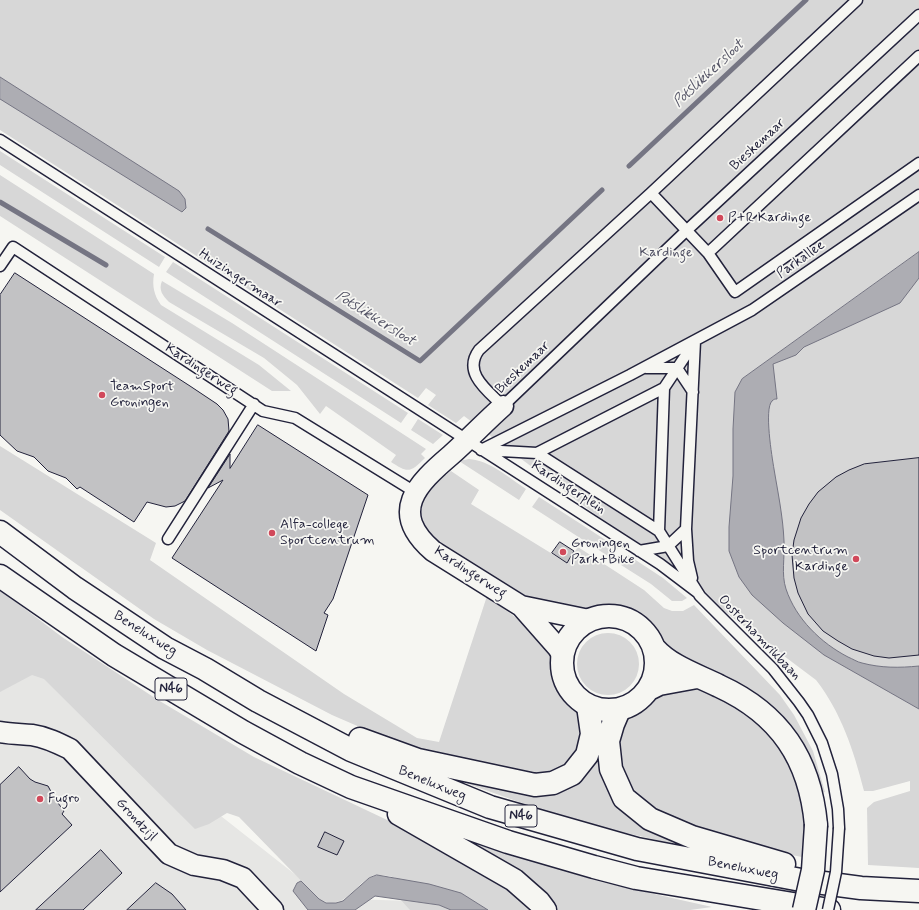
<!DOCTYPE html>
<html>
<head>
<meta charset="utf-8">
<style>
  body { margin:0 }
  canvas { display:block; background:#f6f6f2 }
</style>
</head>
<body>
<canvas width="919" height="910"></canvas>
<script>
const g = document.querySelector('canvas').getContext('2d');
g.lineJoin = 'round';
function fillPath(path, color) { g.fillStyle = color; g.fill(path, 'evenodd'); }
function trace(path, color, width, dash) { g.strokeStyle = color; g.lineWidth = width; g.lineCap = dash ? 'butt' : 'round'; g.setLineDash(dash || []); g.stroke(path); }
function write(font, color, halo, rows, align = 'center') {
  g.font = font + ' Mynerve,sans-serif'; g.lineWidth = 3.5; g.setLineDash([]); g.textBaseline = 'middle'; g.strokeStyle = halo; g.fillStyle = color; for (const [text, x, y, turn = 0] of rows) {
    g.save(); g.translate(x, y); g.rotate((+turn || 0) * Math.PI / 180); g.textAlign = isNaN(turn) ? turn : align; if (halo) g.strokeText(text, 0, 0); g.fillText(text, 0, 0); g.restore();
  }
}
const built = new Path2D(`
  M0 642 325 898 409 901 416 910H0Z`);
const green = new Path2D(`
  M0 0H919V868L868 865 867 808 874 802 910 791V781L873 791H864C854 751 841 712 816 680L464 416 456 423 428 405 436 395 426 388 418 398 0 130Z
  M0 151 165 257 159 267 0 165Z
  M0 175 154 274C152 286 154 295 161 305L259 365 291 391H272L0 216Z
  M173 262 408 413 401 423 166 272Z
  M162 281 232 323 426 449 421 454 425 458C410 473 408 473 391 462L396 455 326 406 320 414 297 385 264 358 169 302C163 296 158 290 162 281Z
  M418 419 443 435 433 444 411 430Z
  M0 446 156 543 150 560 344 694 417 738 439 742 487 596 539 635 552 653 556 676 565 692 580 713 584 739 574 757 563 767 544 776 436 760 332 715 207 650 154 619 0 510Z
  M469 459C489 460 509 478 526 489L519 500 459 461Z
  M451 471 479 490 471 504 567 563 578 547 644 590 664 608 672 611H683L694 605 780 695 794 715 813 751 825 792 821 793 808 753 801 741 787 723 772 708 744 686 712 671 686 661 657 639 651 630 641 621 625 614 608 609 583 611 537 601 511 588 437 542 426 528 421 513V505L428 487 443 473 446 475Z
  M539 497 618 548 611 558 532 507Z
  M628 555 663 578 687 598 682 601H672L651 584 621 565Z
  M0 590 62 637 158 700 254 757 440 845 504 879 539 910H488L474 901 389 876C382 876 376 874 370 877 367 879 365 881 362 883 348 896 339 909 319 899L239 817 227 813 209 824 195 829 44 679 32 675 0 692Z
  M577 664a31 31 0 1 1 62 0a31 31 0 1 1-62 0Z
  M693 686 721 696 745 710 770 734 792 770 805 815 802 857 760 849 720 837 657 813 632 793 617 758 620 724 631 713 660 691Z
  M593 755 604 756 606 776 704 851 570 820 440 774 521 791Z
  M456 838 601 882 712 907 690 910H554Z
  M400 899 439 905 451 910H410Z`);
const water = new Path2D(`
  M0 77 179 191 185 199 186 208 182 212 0 99Z
  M919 252V278L900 303 804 347 796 355 773 364 777 399C775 399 774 399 772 401 764 409 772 457 774 469 778 493 783 517 784 541 785 557 781 574 786 589 796 619 821 643 848 657 853 659 857 662 862 663 881 668 899 668 919 666V709L824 655 783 623 752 595 739 577 729 551V527L733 476V429L735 392 742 379Z
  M377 875 429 884 461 893 488 910H451L439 905 375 896 355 910H308L293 891 297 883 301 881 319 899 326 903H336L343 901 369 878Z`);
const stream = new Path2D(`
  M629 166 806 0
  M0 202 106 265
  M208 229 420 361 602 190`);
const building = new Path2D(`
  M15 273 190 386 217 404 223 410 228 419 229 431 185 501 175 506 166 507 147 502 134 522 80 487 77 489 66 478 48 471 34 457 17 451 0 435V295Z
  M258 425 368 495 333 599 324 613 328 615 316 651 172 558 223 480 208 488 230 454V468Z
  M919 458V655L889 658 874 656 852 649 838 641 823 631 808 614 798 593 794 578 792 555 794 540 801 518 809 504 818 492 836 477 849 470 864 464Z
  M560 542 574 551 567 563 552 553Z
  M19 767 30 779 35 782 48 786 55 799 64 811 62 814 72 825 0 892V785Z
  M325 832 344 841 337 855 318 847Z
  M101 850 122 873 83 910H36Z
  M156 883 172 894 186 910H127Z`);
const lane = new Path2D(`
  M857 0 651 193 479 350C462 373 488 391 503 406L686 231 919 15
  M0 140 660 564 697 592
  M651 193 708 253 919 56
  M708 253 735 292 919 163
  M0 266 13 247 263 411 295 418 415 492
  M646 368H677L693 392
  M481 450 630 375 752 310 919 195
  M483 450 537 453 659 531 700 596 773 669 799 702 808 715 822 743 832 774 838 809 839 828
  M537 453 664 388 694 343
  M659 531 664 388
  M168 539 254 404
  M639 551 668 546 686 529
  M692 578 688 561 686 529 695 341`);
const street = new Path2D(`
  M503 406C485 422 469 439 451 455 417 484 388 512 433 551L521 606 558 648 562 654
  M521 606 589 620
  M0 732C10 734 21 734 32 735 46 737 58 743 70 749L169 854 194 865 223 870 243 878 273 910`);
const secondary = new Path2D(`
  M562 663a47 47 0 1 1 94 0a47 47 0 1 1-94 0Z
  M654 648C671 667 697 675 719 686 780 714 810 759 816 825
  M649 689 659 684 697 677`);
const highway = new Path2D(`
  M0 532 75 588 165 648 205 669 258 701 351 750 490 807 637 849 801 880 861 888 919 891
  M0 576 114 655 243 732 300 763 351 787 508 842 594 867 636 878 829 910
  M619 710 613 724 608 741 611 769 624 798 650 819 692 837 784 864
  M360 739 418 760 535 785 553 783 572 774 587 755 592 734 588 706
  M399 814 514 880 539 902 545 910`);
const laneBridge = new Path2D(`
  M828 910 836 872 839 828`);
const secondaryBridge = new Path2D(`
  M804 910 813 870 816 825`);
const markers = [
  [720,218,4,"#d1495b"],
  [102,395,4,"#d1495b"],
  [272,533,4,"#d1495b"],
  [563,552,4,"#d1495b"],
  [856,559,4,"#d1495b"],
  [40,799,4,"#d1495b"]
];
const shields = [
  [171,689,32],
  [521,816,32]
];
const shieldNames = [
  ["N46",171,689],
  ["N46",521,816]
];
const streetNames = [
  ["Bieskemaar",758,145,-43],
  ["Parkallee",801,260,-35],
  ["Huizingermaar",240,279,33],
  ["Bieskemaar",523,368,-44],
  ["Kardingerweg",201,370,33],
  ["Kardingerplein",568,488,33],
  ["Kardingerweg",470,573,33],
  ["Beneluxweg",145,634,32],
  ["Oosterhamrikbaan",759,638,46],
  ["Beneluxweg",432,784,22],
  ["Grondzijl",136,820,47],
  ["Beneluxweg",743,869,11]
];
const poiNames = [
  ["P+R Kardinge",728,218],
  ["TeamSport",110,387],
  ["Groningen",110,403],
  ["Alfa-college",280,525],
  ["Sportcentrum",280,541],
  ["Groningen",571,544],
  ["Park+Bike",571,560],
  ["Sportcentrum",848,551,"right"],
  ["Kardinge",848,567,"right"],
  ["Fugro",48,799]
];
const parkNames = [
  ["Kardinge",666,253]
];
const waterNames = [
  ["Potslikkersloot",709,74,-43],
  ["Potslikkersloot",375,319,32]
];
fillPath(built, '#e6e6e4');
fillPath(green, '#d7d7d7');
fillPath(water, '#adadb3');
trace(water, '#757583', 1);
trace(stream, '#757583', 5);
fillPath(building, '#c2c2c4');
trace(building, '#22223b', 1);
trace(lane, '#22223b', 13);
trace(street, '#22223b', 23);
trace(secondary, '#22223b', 25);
trace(highway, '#22223b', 25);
trace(lane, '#f6f6f2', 10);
trace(street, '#f6f6f2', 20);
trace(secondary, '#f6f6f2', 22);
trace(highway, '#f6f6f2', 22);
trace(laneBridge, '#22223b', 13, []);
trace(secondaryBridge, '#22223b', 25, []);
trace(laneBridge, '#f6f6f2', 10);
trace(secondaryBridge, '#f6f6f2', 22);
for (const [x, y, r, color] of markers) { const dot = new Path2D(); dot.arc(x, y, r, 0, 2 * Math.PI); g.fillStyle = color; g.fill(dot); trace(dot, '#f6f6f2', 1.5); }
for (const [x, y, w] of shields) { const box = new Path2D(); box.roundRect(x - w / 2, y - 11, w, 22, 3); g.fillStyle = '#f6f6f2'; g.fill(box); trace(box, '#22223b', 1); }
write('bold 13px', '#22223b', null, shieldNames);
write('14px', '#22223b', '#f6f6f2', streetNames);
write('14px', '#22223b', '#f6f6f2', poiNames, 'left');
write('14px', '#4f4f62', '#f6f6f2', parkNames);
write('italic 15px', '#535365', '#f6f6f2', waterNames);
</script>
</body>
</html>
